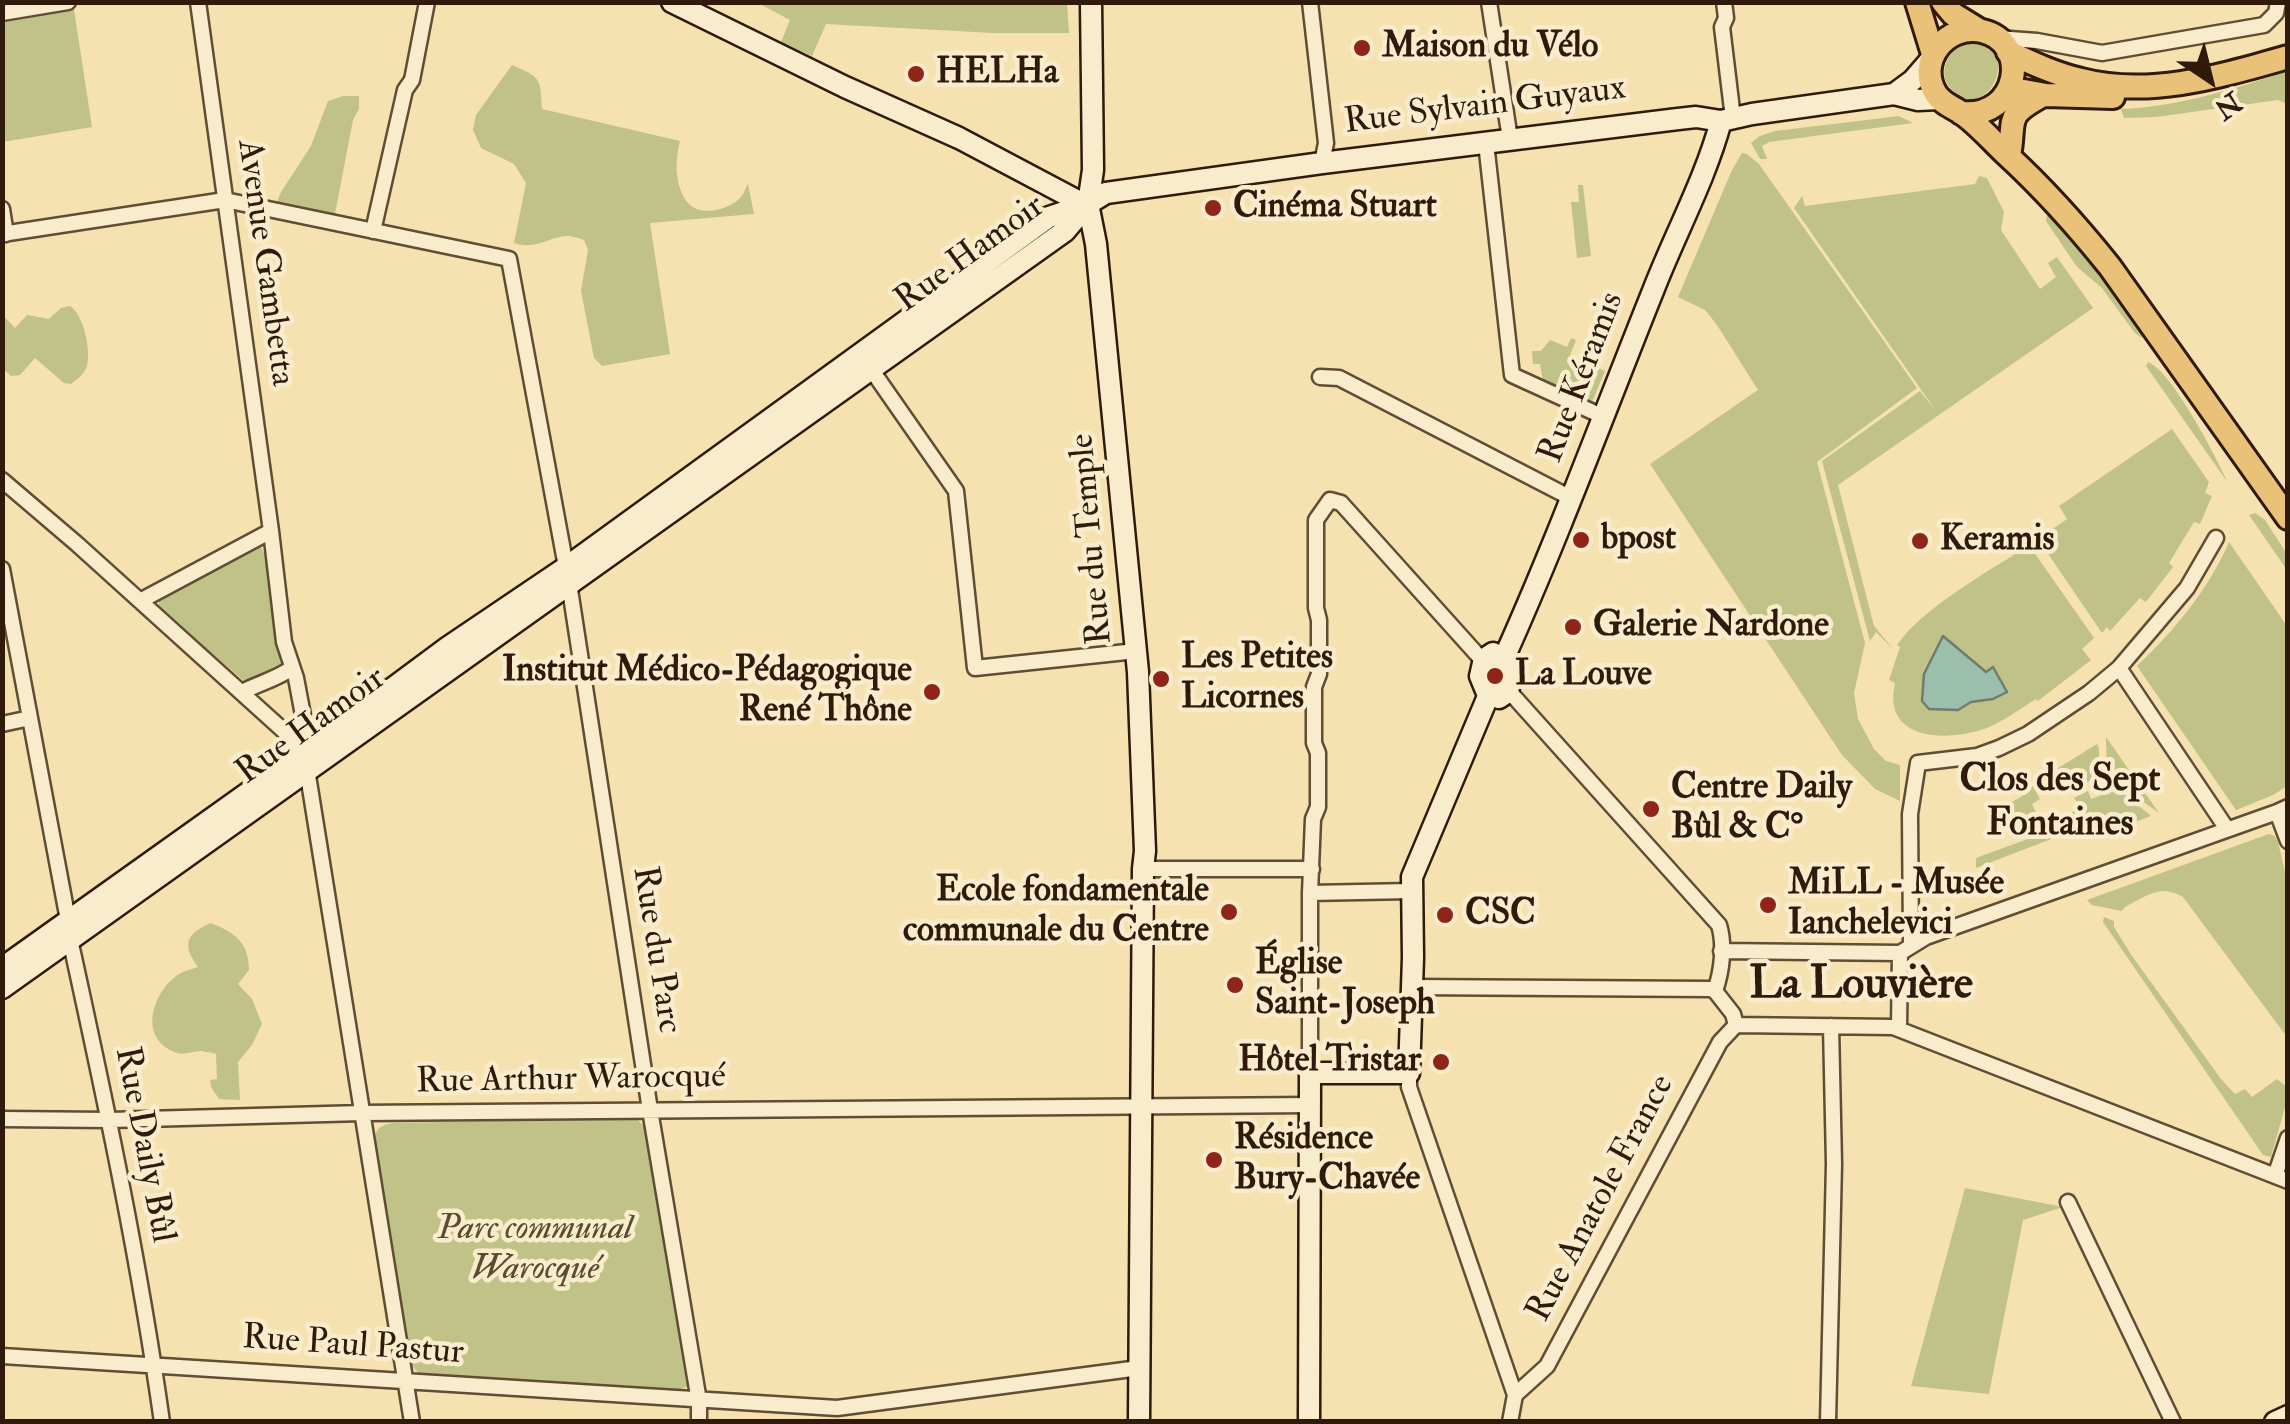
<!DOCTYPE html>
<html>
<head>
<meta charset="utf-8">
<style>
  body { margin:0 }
  #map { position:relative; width:2290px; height:1424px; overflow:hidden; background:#f5e2b0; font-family:"IM FELL Double Pica",serif }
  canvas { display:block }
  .frame { position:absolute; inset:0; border:5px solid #301a0b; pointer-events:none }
  .north { position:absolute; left:2160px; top:30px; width:100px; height:100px; -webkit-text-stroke:8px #f8eccc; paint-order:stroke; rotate:145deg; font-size:28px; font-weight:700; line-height:40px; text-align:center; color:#301a0b }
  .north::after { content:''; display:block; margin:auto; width:35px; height:45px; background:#301a0b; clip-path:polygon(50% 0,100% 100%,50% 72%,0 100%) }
</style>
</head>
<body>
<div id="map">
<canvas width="2290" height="1424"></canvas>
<div class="frame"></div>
<div class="north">N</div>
</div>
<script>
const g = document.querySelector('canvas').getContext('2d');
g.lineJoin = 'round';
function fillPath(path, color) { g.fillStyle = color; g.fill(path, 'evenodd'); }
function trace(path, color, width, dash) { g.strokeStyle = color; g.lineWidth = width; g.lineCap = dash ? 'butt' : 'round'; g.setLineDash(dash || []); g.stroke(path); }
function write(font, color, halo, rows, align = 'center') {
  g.font = font + ' "IM FELL Double Pica",serif'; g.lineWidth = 9; g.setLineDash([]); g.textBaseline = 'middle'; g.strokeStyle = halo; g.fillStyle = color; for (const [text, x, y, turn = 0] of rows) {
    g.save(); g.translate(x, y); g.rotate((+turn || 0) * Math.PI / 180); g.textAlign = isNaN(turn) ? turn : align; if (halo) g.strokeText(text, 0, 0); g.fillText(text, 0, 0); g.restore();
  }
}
const green = new Path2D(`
  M73 3 92 127 3 142 2 13Z
  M758 3H1067L1069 33H993L826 24 812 56 781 42 790 20Z
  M1965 44C2028 40 1988 128 1952 90 1936 73 1947 52 1965 44Z
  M512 65C542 78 540 78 542 109L680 141C675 160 674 186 688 203 700 217 729 210 740 198 744 194 745 189 748 184L754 214 650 223 670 354 602 366 594 358 581 291 588 250 584 240C579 238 571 236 566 236 547 238 535 250 514 243L526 183 514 164 481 148 473 130 476 115Z
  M2287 71V104L2278 100 2156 117 2124 118 2121 109C2177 107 2235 89 2287 71Z
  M343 96H359V109L353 120 334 219 275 207 281 192 311 146 328 101Z
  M1899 116 1913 123 1769 142 1762 146 1767 159H1760L1751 143 1760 136 1775 131Z
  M1742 153 1747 154 1759 164 1917 388 1817 462 1865 643 1854 693 1858 719 1874 749 1886 761 1900 765V801L1875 789 1842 755 1650 464 1758 390 1717 325 1705 310 1678 297 1732 170Z
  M1979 176 1987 178 2004 212 2001 230 2040 289 2056 277 2048 263 2057 257 2093 308 1838 485 1874 626 1894 650 1876 632 1870 641 1822 461 1920 391 1936 411 1794 208 1802 196 1805 206 1975 184Z
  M1578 185H1583L1591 256 1577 258 1571 202H1579Z
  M2048 209 2095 260 2148 336 2140 337 2134 332 2102 288 2077 267 2046 221Z
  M70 306C84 315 91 350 87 366 84 374 78 379 71 384L64 383 35 358 20 375 11 376 3 369V315L15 328 27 315 49 319 61 308Z
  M1571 338 1576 340 1570 355 1605 371 1592 402 1543 381 1540 364H1533L1532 351H1541L1550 340 1567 347Z
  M2148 362C2171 370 2217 458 2228 483L2146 366Z
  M2172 429 2209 482 2205 493 2212 496 2200 524 2194 522 2169 563 2173 567 2146 602 2140 598 2110 631 2107 627 2102 633 2038 539 2067 519 2059 506Z
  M2255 513 2265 520 2287 554V570L2249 515Z
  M2229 542 2287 626V786L2273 795 2236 810 2137 666C2175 630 2208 590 2229 542Z
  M259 544C273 561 280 643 282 669L249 685 165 614 159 607V600L163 594Z
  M2029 545 2094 638 2082 649 2091 660 2038 701 2036 699C2018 710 2000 724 1981 730 1942 742 1882 739 1895 683L1889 680 1900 647 1897 645C1923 607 1990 571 2029 545Z
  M2106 737 2159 813 2114 781 2107 772Z
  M2097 744 2099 749V774L2092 780 2087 782 2085 772 2081 777 2083 783 2068 785 2057 793 2047 775Z
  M2105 785 2127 796 2151 816 2135 822 2130 813 2076 831 2069 815 2080 806 2074 798 2088 791 2091 799 2102 795 2094 793 2091 790Z
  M2033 786 2040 799 2032 804 2040 822 2032 825 2034 833 2019 837 2018 834 2009 833 2002 821 2003 807 2026 794 2025 790Z
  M2055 829 2059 836 1976 868V858Z
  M2269 834 2275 836 2278 842 2288 884 2287 1037 2183 897C2159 884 2147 896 2125 907L2122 911 2092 905 2087 900Z
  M2104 917 2114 921V927L2132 956 2221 1079 2235 1094 2245 1089 2252 1097 2277 1079 2287 1087V1100L2271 1157 2263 1155 2103 922Z
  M211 923C236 933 249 943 249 970L238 984 252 999 262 1024 252 1045 238 1062 240 1100 219 1099 211 1087 210 1080 217 1079 216 1054C213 1053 203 1051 200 1051 188 1052 182 1057 170 1050 139 1033 154 993 176 976 182 971 190 970 198 967 182 945 185 934 211 923Z
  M636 1118 648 1130 690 1385 677 1391 419 1373 408 1362 373 1145C374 1131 379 1125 393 1123Z
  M1965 1188 2063 1207 2023 1220 1989 1394 1911 1386Z`);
const water = new Path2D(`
  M1943 636 1986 672 1993 667 2007 692 1993 699 1971 702 1958 710 1929 709 1922 701 1924 674Z`);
const street = new Path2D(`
  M198 2 271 531 284 642 296 678 309 747 307 757
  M1310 2 1326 143 1322 163
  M1489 2 1510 139
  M1724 2 1726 18 1722 27 1733 118
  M2 13 68 2
  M1997 38 2037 41 2102 53 2264 25 2276 13 2278 2
  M1486 143 1512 375 1604 417
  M2 209 6 234
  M373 231 405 90 412 80 427 2
  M2 234 225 200 509 259 569 583 650 1110 699 1401V1422
  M871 369 956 491 975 668 1136 651
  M1320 377 1339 378 1571 498
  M2 480 77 544 285 732 298 755 306 763 412 1422
  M2 569 68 920
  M140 601 271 531
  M2119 668 2227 829
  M1508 690 1719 925C1725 945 1722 971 1715 991
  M242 692C259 683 277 679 292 668
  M2 724 30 718
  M2277 812 2288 841
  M1143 869H1312
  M1310 893 1410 891
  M70 939C105 1099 139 1259 162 1422
  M1911 944 1910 814 1918 763 1977 756 1999 748 2028 734 2089 693 2119 668 2187 588 2216 538
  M1721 951 1900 953
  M1900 953 1926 937 2277 812 2288 807
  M1410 987 1710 989 1715 991
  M1715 991 1733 1014 1736 1025 1893 1027 2288 1181
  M1899 1028 1900 953
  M1310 1073V893L1313 819 1318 807V753L1314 743V687L1319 674V620L1316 608V520L1330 500 1341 503 1483 661
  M1409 1073V1087L1515 1395
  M2 1119 110 1120 362 1113 1310 1105
  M2275 1176 2288 1138
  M2068 1202 2173 1422
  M2 1356 837 1408 1139 1368
  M1510 1422 1515 1395 1547 1366 1720 1042 1736 1025
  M1828 1422 1834 1164 1831 1026`);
const secondary = new Path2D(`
  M672 2 845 87 959 138 1078 201
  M1091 2 1093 170 1088 204 1096 244 1138 672 1145 851 1143 869 1139 1422
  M1894 94 1913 80 1932 58
  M1493 653 1504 658 1511 676 1508 692 1499 698 1487 693 1480 676 1484 659Z
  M1504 658C1558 538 1604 413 1653 291 1675 234 1705 180 1721 121
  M2 968 339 728 448 647 565 568 1049 217 1088 204 1106 193 1322 163 1678 119 1696 117 1721 121 1752 114 1894 94 1918 100 1939 99
  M2 988 1065 231 1087 205
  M1309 1422 1310 1073H1409L1413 958 1412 877 1489 694
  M2275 1422 2288 1416`);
const primary = new Path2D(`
  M1917 2 1933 54
  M1943 2 1953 14 1979 30
  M2008 52C2032 63 2055 74 2081 80 2150 98 2221 76 2288 57
  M2003 100 2024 91 2046 95 2113 97
  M1961 113C2020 119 2031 42 1982 31 1946 23 1916 62 1936 94 1943 104 1951 106 1960 112 1975 121 1992 141 2006 154 2043 188 2078 227 2110 267L2288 518
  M2009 156C2016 118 2003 117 2043 95`);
const markers = [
  [1362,48,10,"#8f2418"],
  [916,74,10,"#8f2418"],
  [1213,208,10,"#8f2418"],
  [1581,540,10,"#8f2418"],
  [1920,541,10,"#8f2418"],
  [1573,627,10,"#8f2418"],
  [1495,676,10,"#8f2418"],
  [1161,679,10,"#8f2418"],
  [932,692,10,"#8f2418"],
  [1651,809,10,"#8f2418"],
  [1768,905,10,"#8f2418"],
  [1229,912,10,"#8f2418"],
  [1445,915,10,"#8f2418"],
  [1235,985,10,"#8f2418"],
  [1441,1062,10,"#8f2418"],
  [1214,1160,10,"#8f2418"]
];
const poiNames = [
  ["Maison du Vélo",1382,48],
  ["HELHa",936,74],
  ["Cinéma Stuart",1233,208],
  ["bpost",1601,540],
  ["Keramis",1940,541],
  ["Galerie Nardone",1593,627],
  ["Les Petites",1181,659],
  ["Licornes",1181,699],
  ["Institut Médico-Pédagogique",912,672,"right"],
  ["René Thône",912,712,"right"],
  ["La Louve",1515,676],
  ["Centre Daily",1671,789],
  ["Bûl & C°",1671,829],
  ["MiLL - Musée",1788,885],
  ["Ianchelevici",1788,925],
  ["Ecole fondamentale",1209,892,"right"],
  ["communale du Centre",1209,932,"right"],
  ["CSC",1465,915],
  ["Église",1255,965],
  ["Saint-Joseph",1255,1005],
  ["Hôtel Tristar",1421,1062,"right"],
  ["Résidence",1234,1140],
  ["Bury-Chavée",1234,1180]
];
const streetNames = [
  ["Rue Sylvain Guyaux",1485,107,-7],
  ["Rue Hamoir",971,255,-36],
  ["Avenue Gambetta",264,263,82],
  ["Rue Kéramis",1583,378,-69],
  ["Rue du Temple",1093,539,-95],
  ["Rue Hamoir",312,727,-36],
  ["Rue du Parc",655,950,81],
  ["Rue Arthur Warocqué",571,1081,-1],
  ["Rue Daily Bûl",143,1145,79],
  ["Rue Anatole France",1602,1199,-62],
  ["Rue Paul Pastur",353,1347,4]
];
const parkNames = [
  ["Parc communal",535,1230],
  ["Warocqué",535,1270]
];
const neighbourhoodNames = [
  ["Clos des Sept",2060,782],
  ["Fontaines",2060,826]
];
const districtNames = [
  ["La Louvière",1861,987]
];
fillPath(green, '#c0c288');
fillPath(water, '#9cbeac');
trace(water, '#717c6c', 2.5);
trace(street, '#614c34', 19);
trace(secondary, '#301a0b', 25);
trace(primary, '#301a0b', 28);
trace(street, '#f8eccc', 14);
trace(secondary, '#f8eccc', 20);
trace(primary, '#eac178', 22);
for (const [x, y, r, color] of markers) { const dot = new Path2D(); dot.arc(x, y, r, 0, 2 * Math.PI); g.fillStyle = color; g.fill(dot); trace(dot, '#f8eccc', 4); }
write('bold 35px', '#301a0b', '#f8eccc', poiNames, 'left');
write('35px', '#301a0b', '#f8eccc', streetNames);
write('italic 35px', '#5b4c30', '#f8eccc', parkNames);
write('bold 38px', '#301a0b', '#f8eccc', neighbourhoodNames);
write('bold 45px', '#301a0b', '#f8eccc', districtNames);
</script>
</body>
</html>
